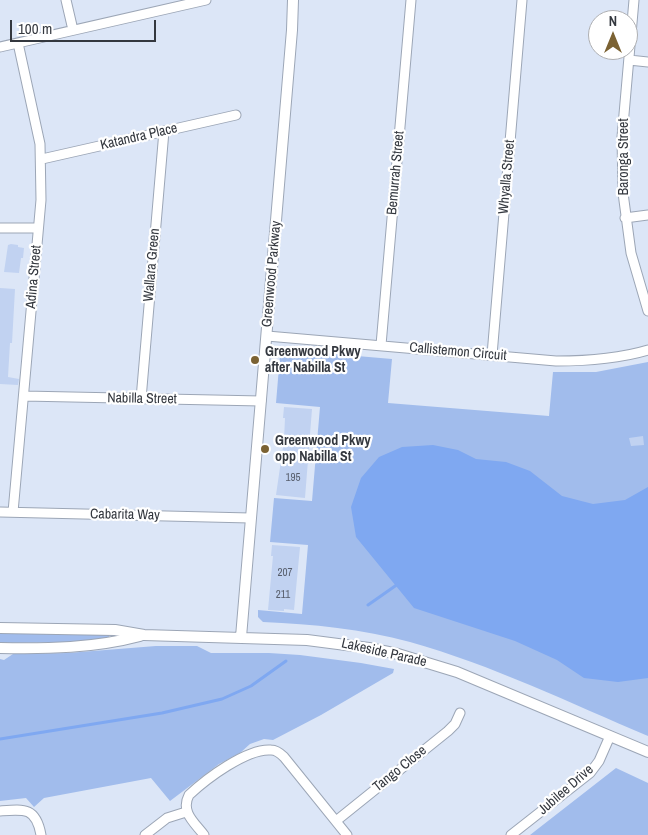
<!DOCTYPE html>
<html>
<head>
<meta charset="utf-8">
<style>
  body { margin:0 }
  #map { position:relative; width:648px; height:835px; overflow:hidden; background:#dce6f7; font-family:"Archivo Narrow",sans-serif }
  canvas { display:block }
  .north { position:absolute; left:588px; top:10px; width:50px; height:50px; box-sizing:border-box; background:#fff; border:1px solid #aeafb2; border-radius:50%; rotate:0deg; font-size:14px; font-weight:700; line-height:20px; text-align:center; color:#34383f }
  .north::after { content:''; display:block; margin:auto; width:18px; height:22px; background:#7b6233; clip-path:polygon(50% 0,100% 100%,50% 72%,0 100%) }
  .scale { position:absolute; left:10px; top:20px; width:146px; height:22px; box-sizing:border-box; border:2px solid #34383f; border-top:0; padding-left:6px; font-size:15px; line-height:18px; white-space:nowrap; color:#34383f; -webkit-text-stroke:4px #fff; paint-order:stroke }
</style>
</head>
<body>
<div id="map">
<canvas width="648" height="835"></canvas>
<div class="north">N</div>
<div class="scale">100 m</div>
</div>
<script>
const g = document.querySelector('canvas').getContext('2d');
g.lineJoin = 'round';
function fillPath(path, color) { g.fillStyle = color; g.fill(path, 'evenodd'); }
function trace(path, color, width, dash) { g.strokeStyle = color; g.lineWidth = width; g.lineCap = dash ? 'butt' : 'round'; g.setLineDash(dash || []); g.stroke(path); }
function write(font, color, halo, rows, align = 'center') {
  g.font = font + ' "Archivo Narrow",sans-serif'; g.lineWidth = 4.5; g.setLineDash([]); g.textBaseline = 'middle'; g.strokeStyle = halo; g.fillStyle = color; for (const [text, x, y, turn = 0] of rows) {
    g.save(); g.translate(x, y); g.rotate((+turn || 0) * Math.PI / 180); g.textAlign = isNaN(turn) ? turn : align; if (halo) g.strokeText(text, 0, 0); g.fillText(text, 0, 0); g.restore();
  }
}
const green = new Path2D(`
  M287 350 392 359 388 403 549 416 553 372H596L648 362V736C570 703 492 665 410 642 362 629 313 624 263 622L258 617V610L302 614 308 545 270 542 274 498 312 501 320 407 276 403 280 355Z
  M0 632 109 635V638L70 642 0 643Z
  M156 646H197L211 653H269L300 655 361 663 394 669 393 673 321 715 273 740 264 739 250 744 240 753 219 764 170 801 151 778 44 798 34 807 26 798 0 801V659L4 660 13 654 68 653Z
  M616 768 648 783V835H530Z`);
const water = new Path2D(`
  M433 445 458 450 476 459 506 462 530 471 562 496 593 504 625 500 648 487V678L618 682 584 678 557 660 515 641 414 608 356 537 351 507 361 478 379 457 402 447Z`);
const stream = new Path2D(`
  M368 605 398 584
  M0 739 162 713 222 699 251 686 286 661`);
const building = new Path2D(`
  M11 244 18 245V247L24 248 23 258H21L19 273 4 272 8 245Z
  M0 288 15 289 12 343H10L8 377 19 379 18 385 0 384Z
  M284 407 312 409 305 498 276 495 284 440 285 418H283Z
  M643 436 644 445 631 446 629 438Z
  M272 545 300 547 294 610 284 609V611L268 610 273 556H271Z`);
const minor = new Path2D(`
  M66 0 73 30
  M634 0 622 137 623 193 631 253 648 311
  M0 47 206 0
  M629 60 648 62
  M42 159 236 115
  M625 218 648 215
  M0 228H38
  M267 336 556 361C587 361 618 359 648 350
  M381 345 411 0
  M492 355 522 0
  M24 396 261 401
  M141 399 164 131
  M0 512 250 518
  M13 512 41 200 40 144 18 43
  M0 811C24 809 36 807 41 835
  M336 821 448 731 455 724 460 713
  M145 835 167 818 186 812
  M204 835C195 823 180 812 189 795 206 779 247 748 271 750 276 750 280 753 284 757L347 835
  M511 835 590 773 599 761 610 736`);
const tertiary = new Path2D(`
  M0 628 115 630 144 635 307 640 369 648 398 654 457 672 648 752
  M241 637 292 30 293 0
  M0 648C47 649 95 648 140 636`);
const markers = [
  [255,360,5,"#7b6233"],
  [265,449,5,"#7b6233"]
];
const numberNames = [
  ["195",293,478],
  ["207",285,573],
  ["211",283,595]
];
const streetNames = [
  ["Katandra Place",139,137,-13],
  ["Baronga Street",624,157,-90],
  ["Bemurrah Street",396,173,-85],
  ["Whyalla Street",507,177,-85],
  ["Wallara Green",152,265,-85],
  ["Greenwood Parkway",272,274,-85],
  ["Adina Street",34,277,-85],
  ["Callistemon Circuit",458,352,5],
  ["Nabilla Street",142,399,1],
  ["Cabarita Way",125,515,1],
  ["Lakeside Parade",384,653,13],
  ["Tango Close",400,769,-39],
  ["Jubilee Drive",566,790,-41]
];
const poiNames = [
  ["Greenwood Pkwy",265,352],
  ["after Nabilla St",265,368],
  ["Greenwood Pkwy",275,441],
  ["opp Nabilla St",275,457]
];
fillPath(green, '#a1bcec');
fillPath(water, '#7fa8f1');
trace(stream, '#7fa8f1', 3);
fillPath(building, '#c1d2f1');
trace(minor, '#9ca6b6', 11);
trace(tertiary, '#9ca6b6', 12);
trace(minor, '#fff', 9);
trace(tertiary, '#fff', 10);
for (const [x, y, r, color] of markers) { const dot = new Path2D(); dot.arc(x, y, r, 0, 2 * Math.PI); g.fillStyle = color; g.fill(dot); trace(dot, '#fff', 2); }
write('11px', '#575e6c', null, numberNames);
write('14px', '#34383f', '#fff', streetNames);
write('bold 14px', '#34383f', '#fff', poiNames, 'left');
</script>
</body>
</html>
